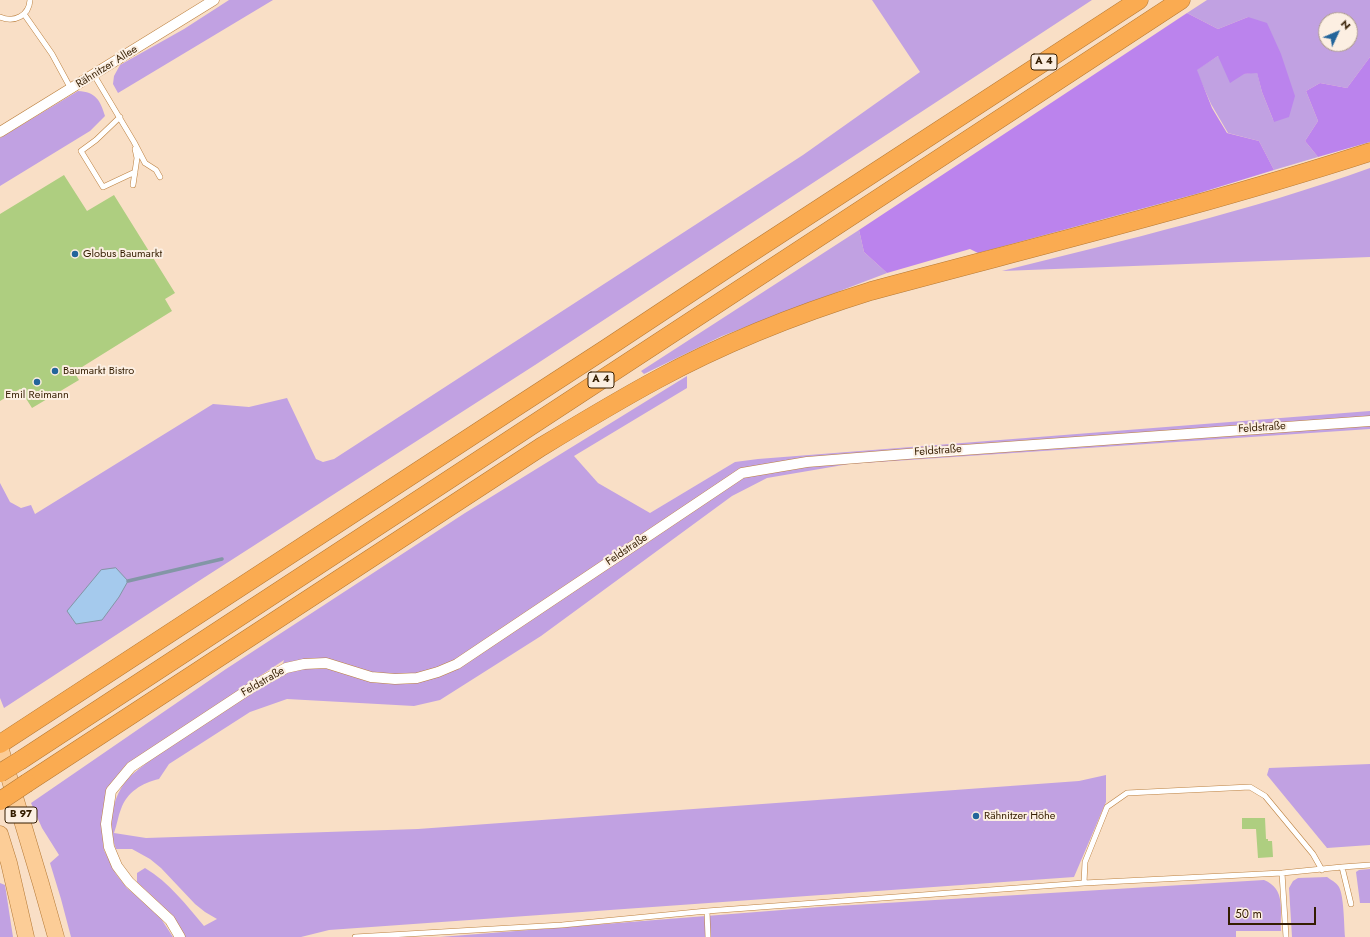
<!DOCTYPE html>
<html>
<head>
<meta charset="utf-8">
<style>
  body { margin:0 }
  #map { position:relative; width:1370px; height:937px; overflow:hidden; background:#f9dfc6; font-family:Jost,sans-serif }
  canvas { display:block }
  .north { position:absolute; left:1318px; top:12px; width:40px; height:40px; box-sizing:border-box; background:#fcefe2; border:1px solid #ac9b88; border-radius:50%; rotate:46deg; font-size:11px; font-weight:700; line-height:16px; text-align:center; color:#341d01 }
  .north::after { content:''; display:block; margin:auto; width:14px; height:18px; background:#23659b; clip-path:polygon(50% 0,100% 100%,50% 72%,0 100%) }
  .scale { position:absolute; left:1228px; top:907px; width:88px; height:18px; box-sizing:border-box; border:2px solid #341d01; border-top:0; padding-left:5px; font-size:12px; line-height:14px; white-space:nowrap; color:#341d01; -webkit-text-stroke:3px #fcefe2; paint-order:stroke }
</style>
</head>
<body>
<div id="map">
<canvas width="1370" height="937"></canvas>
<div class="north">N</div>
<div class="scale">50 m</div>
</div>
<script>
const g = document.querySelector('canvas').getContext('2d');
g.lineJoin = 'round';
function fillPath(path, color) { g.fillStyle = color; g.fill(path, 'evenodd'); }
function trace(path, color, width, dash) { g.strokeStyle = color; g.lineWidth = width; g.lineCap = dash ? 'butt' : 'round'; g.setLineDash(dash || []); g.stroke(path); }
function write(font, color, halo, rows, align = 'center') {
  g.font = font + ' Jost,sans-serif'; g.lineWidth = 4; g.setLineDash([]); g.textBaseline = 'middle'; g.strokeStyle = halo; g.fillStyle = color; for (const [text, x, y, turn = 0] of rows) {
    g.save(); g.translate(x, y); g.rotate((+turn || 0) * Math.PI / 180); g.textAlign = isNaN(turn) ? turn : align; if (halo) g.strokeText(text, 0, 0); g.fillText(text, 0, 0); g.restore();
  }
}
const green = new Path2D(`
  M229 0H273L118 93 113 84 114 76 120 65 184 29Z
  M872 0H1092L535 365 205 577 4 708 0 698V483L10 502 21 508 31 505 35 514 213 404 249 407 287 398 316 459 323 462 334 459 803 155 920 72Z
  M1207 0H1370V57L1347 88 1320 83 1306 91 1318 121 1305 141 1318 157 1274 170 1259 141 1228 133 1211 104 1196 70 1218 56 1244 74 1257 72 1262 92 1274 122 1248 17 1218 29 1187 13ZM1326 20H1350V44H1326Z
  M78 91C96 92 100 100 105 116L90 131 0 186V138Z
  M1370 168V257L1002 271C1125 240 1250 211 1370 168Z
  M859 230 864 252 887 273 722 336 644 374 641 371Z
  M687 376V388L574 456 598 483 650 513 735 462 758 459 1370 411V429L849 464 767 478 732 496 541 636 440 700 414 706 287 699 250 712 169 764 159 779C142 783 127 792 121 809 118 816 117 825 114 833L146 838 418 829 1079 781 1106 775V802L1074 877 329 930 301 937H184L173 916 137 882V873L145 868C169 882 186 905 204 926L217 919 205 912 195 904 161 868 150 859 132 849H116C114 844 112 838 112 833 109 816 115 796 125 782 131 774 141 768 149 761L280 673 284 660 124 767 112 786 102 827 104 850 116 874 127 888 158 914 173 937H71L61 899 50 863 59 855 42 828 31 803 226 669 465 513Z
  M1370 764V845L1327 848 1267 775 1269 768Z
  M1370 869V903H1360L1356 872 1359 870Z
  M1327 877C1331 880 1336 882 1339 887 1344 896 1344 925 1345 937H1292L1289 888 1293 881 1298 878Z
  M1264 880C1286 889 1280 910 1281 931H1236V937H440L820 907Z
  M0 883 5 885 13 937H0Z`);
const forest = new Path2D(`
  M1187 13 1218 29 1248 17 1267 23 1281 54 1295 96 1289 117 1274 122 1262 92 1257 73 1244 74 1230 83 1218 56 1197 70 1212 108 1227 133 1259 141 1274 170 1196 194 978 253 970 249 887 273 864 252 859 230Z
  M1370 57V142L1318 157 1305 141 1318 121 1306 91 1320 83 1347 88Z`);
const water = new Path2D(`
  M116 568 128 581 119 597 102 620 76 624 67 611 101 570Z`);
const stream = new Path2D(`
  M128 581 222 559`);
const building = new Path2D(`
  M64 175 87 211 114 195 175 293 165 299 172 311 74 372 79 380 32 408 20 389 0 401V214Z
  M1242 818H1265L1266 839H1268V841H1272L1273 857 1258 858 1256 829H1242Z`);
const service = new Path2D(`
  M24 14 52 54 71 89
  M0 17C14 23 29 16 30 0
  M94 75 134 142 145 163 156 170 160 177
  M120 117 96 140 81 151 103 187 135 172
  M133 185 137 158 135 149
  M1342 867 1351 904
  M1282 873 1286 937
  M1084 883 1085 862 1107 807 1127 793 1250 787 1265 796 1313 854 1322 870
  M707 911 708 937
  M355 937 562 925 707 911 1084 883 1282 873 1342 867 1370 865`);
const minor = new Path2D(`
  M0 132 214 0
  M180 937 170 920 129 882 117 866 109 847 106 824 111 791 131 767 257 684 286 668 304 664 326 663 371 677 395 679 417 678 438 672 457 664 742 473 807 462 907 454 1370 421`);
const primary = new Path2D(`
  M0 747 41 884 56 937
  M0 834 9 863 26 937`);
const motorway = new Path2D(`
  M0 744 510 411 607 348 737 262 1139 0
  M21 760 1181 0
  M27 783 541 447C579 424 617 401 656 380 724 343 797 314 871 291 1038 246 1206 205 1370 152`);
const motorwayBridge = new Path2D(`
  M0 773 21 760
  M0 801 27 783`);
const markers = [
  [75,254,4,"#23659b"],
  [55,371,4,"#23659b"],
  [37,382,4,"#23659b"],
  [976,816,4,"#23659b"]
];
const shields = [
  [1044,62,26],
  [601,380,26],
  [21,815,32]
];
const shieldNames = [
  ["A 4",1044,62],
  ["A 4",601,380],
  ["B 97",21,815]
];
const streetNames = [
  ["Rähnitzer Allee",107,67,-32],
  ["Feldstraße",1262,428,-4],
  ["Feldstraße",938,451,-4],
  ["Feldstraße",627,550,-34],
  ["Feldstraße",263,682,-30]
];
const poiNames = [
  ["Globus Baumarkt",83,254],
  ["Baumarkt Bistro",63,371],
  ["Emil Reimann",37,395,"center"],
  ["Rähnitzer Höhe",984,816]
];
fillPath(green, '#c1a1e2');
fillPath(forest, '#bb83ed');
fillPath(water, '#a5caed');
trace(water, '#8396a6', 1);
trace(stream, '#8396a6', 3.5);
fillPath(building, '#aece80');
trace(service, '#bc8140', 6);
trace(minor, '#bc8140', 11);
trace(primary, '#b57935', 17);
trace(motorway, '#b57935', 19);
trace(service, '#fff', 5);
trace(minor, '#fff', 10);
trace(primary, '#fccd97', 16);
trace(motorway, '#faab51', 18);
trace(motorwayBridge, '#b57935', 19, []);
trace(motorwayBridge, '#faab51', 18);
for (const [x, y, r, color] of markers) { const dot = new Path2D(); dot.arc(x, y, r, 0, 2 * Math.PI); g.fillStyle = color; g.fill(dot); trace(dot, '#fcefe2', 1.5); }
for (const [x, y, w] of shields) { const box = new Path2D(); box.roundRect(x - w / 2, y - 8, w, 16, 3); g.fillStyle = '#fcefe2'; g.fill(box); trace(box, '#341d01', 1); }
write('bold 10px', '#341d01', null, shieldNames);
write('11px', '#341d01', '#fcefe2', streetNames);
write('11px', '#341d01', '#fcefe2', poiNames, 'left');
</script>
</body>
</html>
